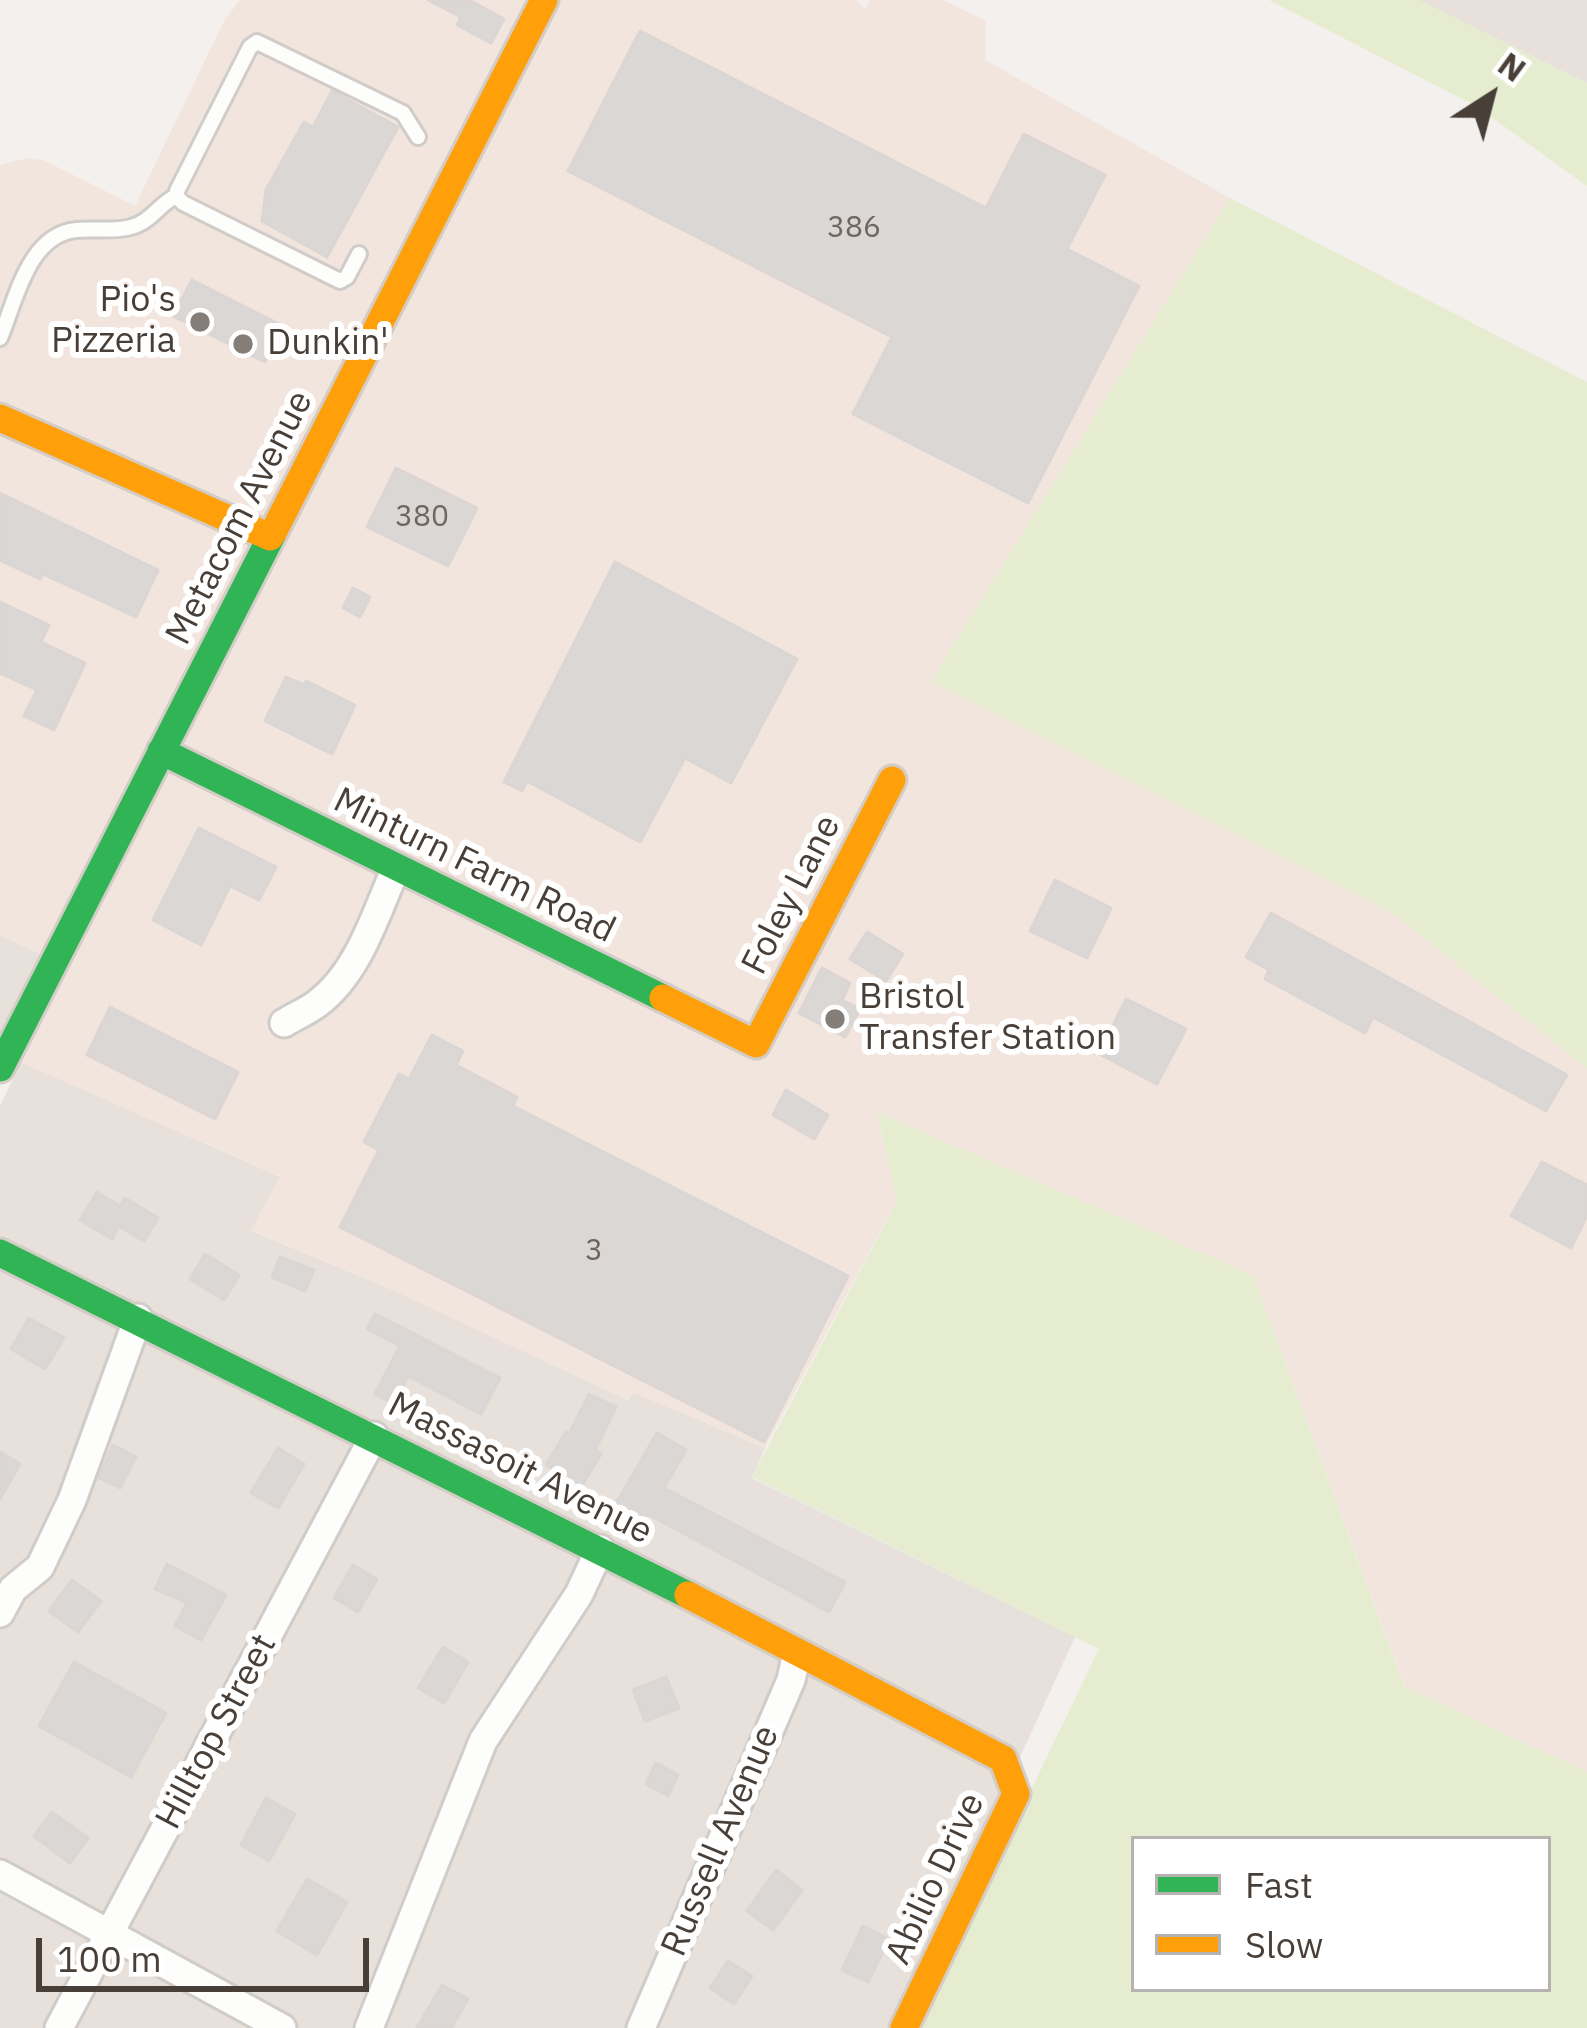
<!DOCTYPE html>
<html>
<head>
<meta charset="utf-8">
<style>
  body { margin:0 }
  #map { position:relative; width:1587px; height:2028px; overflow:hidden; background:#f3f0ed; font-family:"IBM Plex Sans",sans-serif }
  canvas { display:block }
  .legend { position:absolute; left:1131px; top:1836px; width:420px; height:156px; box-sizing:border-box; background:#fff; border:3px solid #b6b2b0; margin:0; padding:15px 21px; list-style:none; font-size:36px; color:#493f39 }
  .legend li { display:flex; align-items:center; gap:24px; height:60px }
  .legend b { width:60px; border:3px solid #b6b2b0 }
  .north { position:absolute; left:1431px; top:36px; width:120px; height:120px; -webkit-text-stroke:9px #fff; paint-order:stroke; rotate:36deg; font-size:33px; font-weight:700; line-height:48px; text-align:center; color:#493f39 }
  .north::after { content:''; display:block; margin:auto; width:42px; height:54px; background:#493f39; clip-path:polygon(50% 0,100% 100%,50% 72%,0 100%) }
  .scale { position:absolute; left:36px; top:1938px; width:333px; height:54px; box-sizing:border-box; border:6px solid #493f39; border-top:0; padding-left:15px; font-size:36px; line-height:42px; white-space:nowrap; color:#493f39; -webkit-text-stroke:9px #fff; paint-order:stroke }
</style>
</head>
<body>
<div id="map">
<canvas width="1587" height="2028"></canvas>
<ul class="legend">
<li><b style="height:15px;background:#30b455"></b>Fast</li>
<li><b style="height:15px;background:#ff9f0a"></b>Slow</li>
</ul>
<div class="north">N</div>
<div class="scale">100 m</div>
</div>
<script>
const g = document.querySelector('canvas').getContext('2d');
g.lineJoin = 'round';
function fillPath(path, color) { g.fillStyle = color; g.fill(path, 'evenodd'); }
function trace(path, color, width, dash) { g.strokeStyle = color; g.lineWidth = width; g.lineCap = dash ? 'butt' : 'round'; g.setLineDash(dash || []); g.stroke(path); }
function write(font, color, halo, rows, align = 'center') {
  g.font = font + ' "IBM Plex Sans",sans-serif'; g.lineWidth = 12; g.setLineDash([]); g.textBaseline = 'middle'; g.strokeStyle = halo; g.fillStyle = color; for (const [text, x, y, turn = 0] of rows) {
    g.save(); g.translate(x, y); g.rotate((+turn || 0) * Math.PI / 180); g.textAlign = isNaN(turn) ? turn : align; if (halo) g.strokeText(text, 0, 0); g.fillText(text, 0, 0); g.restore();
  }
}
const residential = new Path2D(`
  M1418 0H1587V83Z
  M0 935 40 954 0 1035Z
  M21 1062 281 1177 252 1231 393 1290 628 1400 633 1392 765 1448 752 1478 1075 1637 896 2028H0V1106Z`);
const commercial = new Path2D(`
  M240 0H856L865 8 870 0H943L986 21 985 60 1230 198 932 681 1391 912 1587 1068V1772L1405 1687 1253 1275 877 1114 897 1200 765 1448 634 1393 628 1400 393 1290 251 1230 280 1176 0 1053 40 954 0 935V165L28 158 43 160 135 206 224 21Z`);
const green = new Path2D(`
  M1269 0H1418L1587 83V186L1476 106Z
  M1230 198 1587 382V1068L1391 912 931 681Z
  M877 1112 1253 1275 1404 1686 1587 1772V2028H916L1099 1649 752 1477 897 1201ZM1134 1839H1548V1989H1134Z`);
const building = new Path2D(`
  M428 0H469L504 19 491 43 457 25 461 17Z
  M640 31 986 208 1024 134 1105 175 1067 249 1139 286 1028 503 853 414 892 337 568 171Z
  M332 91 398 127 327 257 262 221 266 190 304 122 313 127Z
  M192 280 283 326 265 362 173 316Z
  M396 468 477 508 448 566 367 527Z
  M0 493 158 570 136 617 43 574 40 579 0 560Z
  M615 562 797 659 731 783 685 758 640 842 527 781 522 791 504 782Z
  M353 588 370 597 360 617 343 608Z
  M0 602 49 625 41 642 85 663 54 730 24 716 37 690 0 673Z
  M286 677 304 685 306 681 355 705 332 754 265 721Z
  M199 828 276 867 259 900 230 886 201 945 153 920Z
  M1055 880 1111 908 1087 958 1030 931Z
  M1271 913 1567 1075 1546 1111 1373 1017 1365 1033 1265 979 1269 970 1246 957Z
  M867 932 903 954 886 981 850 959Z
  M822 968 850 983 842 1000 860 1009 845 1037 799 1013Z
  M1126 999 1186 1029 1157 1084 1099 1054Z
  M110 1007 238 1072 215 1119 87 1055Z
  M432 1035 463 1051 456 1065 517 1097 513 1106 848 1276 764 1442 340 1227 379 1150 364 1142 399 1074 409 1079Z
  M786 1090 828 1115 814 1139 773 1115Z
  M1542 1162 1587 1185V1215L1571 1248 1511 1216Z
  M97 1192 120 1206 125 1198 158 1218 144 1241 119 1226 112 1239 80 1220Z
  M205 1254 239 1275 224 1300 190 1279Z
  M280 1257 314 1270 305 1291 272 1277Z
  M375 1314 500 1378 481 1414 408 1376 394 1404 375 1394 400 1346 367 1329Z
  M29 1318 64 1338 45 1369 11 1349Z
  M589 1394 616 1407 595 1450 601 1454 581 1487 546 1465 566 1432 569 1434Z
  M657 1433 686 1450 664 1488 845 1582 829 1612 648 1514 643 1524 614 1507Z
  M113 1445 136 1457 120 1488 99 1478Z
  M278 1448 304 1464 278 1508 251 1493Z
  M0 1452 20 1464 0 1499Z
  M167 1564 226 1595 201 1640 175 1626 187 1603 155 1589Z
  M353 1565 377 1579 358 1612 334 1598Z
  M72 1580 101 1601 78 1632 49 1611Z
  M443 1647 468 1662 444 1703 418 1688Z
  M74 1662 166 1713 131 1777 39 1726Z
  M666 1677 679 1708 645 1721 633 1690Z
  M656 1763 678 1775 668 1796 646 1784Z
  M266 1798 295 1814 269 1861 241 1845Z
  M52 1812 88 1838 70 1863 34 1836Z
  M776 1870 802 1890 773 1930 747 1911Z
  M307 1879 347 1902 317 1955 277 1931Z
  M863 1926 889 1939 868 1982 842 1970Z
  M728 1961 752 1976 734 2004 710 1988Z
  M442 1985 468 1999 451 2028H417Z`);
const lane = new Path2D(`
  M359 254 347 277 340 281 183 203 176 196 177 191 250 47 257 42 403 113 418 137
  M0 338C16 300 28 235 76 230 93 228 114 232 131 227 151 222 159 204 176 196`);
const street = new Path2D(`
  M284 1023C295 1016 308 1011 318 1003 359 972 376 913 396 868
  M0 1613 13 1589 40 1567 72 1500 138 1318
  M0 1874 282 2028
  M59 2028 374 1436
  M369 2028 483 1741 579 1594 600 1549
  M641 2028 791 1680 797 1653`);
const fast = new Path2D(`
  M161 751 663 998
  M0 1068 273 533
  M0 1253 688 1595`);
const slow = new Path2D(`
  M0 418 270 537
  M273 533 544 0
  M663 998 756 1044 892 780
  M688 1595 1003 1759 1016 1794 904 2028`);
const markers = [
  [200,322,12,"#847d78"],
  [243,344,12,"#847d78"],
  [835,1019,12,"#847d78"]
];
const numberNames = [
  ["386",854,228],
  ["380",422,517],
  ["3",594,1251]
];
const poiNames = [
  ["Pio's",176,301,"right"],
  ["Pizzeria",176,342,"right"],
  ["Dunkin'",267,344],
  ["Bristol",859,998],
  ["Transfer Station",859,1039]
];
const streetNames = [
  ["Metacom Avenue",240,518,-63],
  ["Minturn Farm Road",474,866,26],
  ["Foley Lane",792,895,-63],
  ["Massasoit Avenue",520,1469,27],
  ["Hilltop Street",217,1732,-62],
  ["Russell Avenue",721,1841,-67],
  ["Abilio Drive",936,1879,-65]
];
fillPath(residential, '#e7e0db');
fillPath(commercial, '#f2e5de');
fillPath(green, '#e6eccf');
fillPath(building, '#dbd7d4');
trace(building, '#dbd6d3', 3);
trace(lane, '#d0ccc9', 20);
trace(street, '#d0ccc9', 33);
trace(fast, '#d3cdc6', 33);
trace(slow, '#d3cdc6', 33);
trace(lane, '#fdfdfc', 14);
trace(street, '#fdfdfc', 27);
trace(fast, '#30b455', 27);
trace(slow, '#ff9f0a', 27);
for (const [x, y, r, color] of markers) { const dot = new Path2D(); dot.arc(x, y, r, 0, 2 * Math.PI); g.fillStyle = color; g.fill(dot); trace(dot, '#fff', 4.5); }
write('30px', '#6f6661', null, numberNames);
write('36px', '#493f39', '#fff', poiNames, 'left');
write('36px', '#493f39', '#fff', streetNames);
</script>
</body>
</html>
